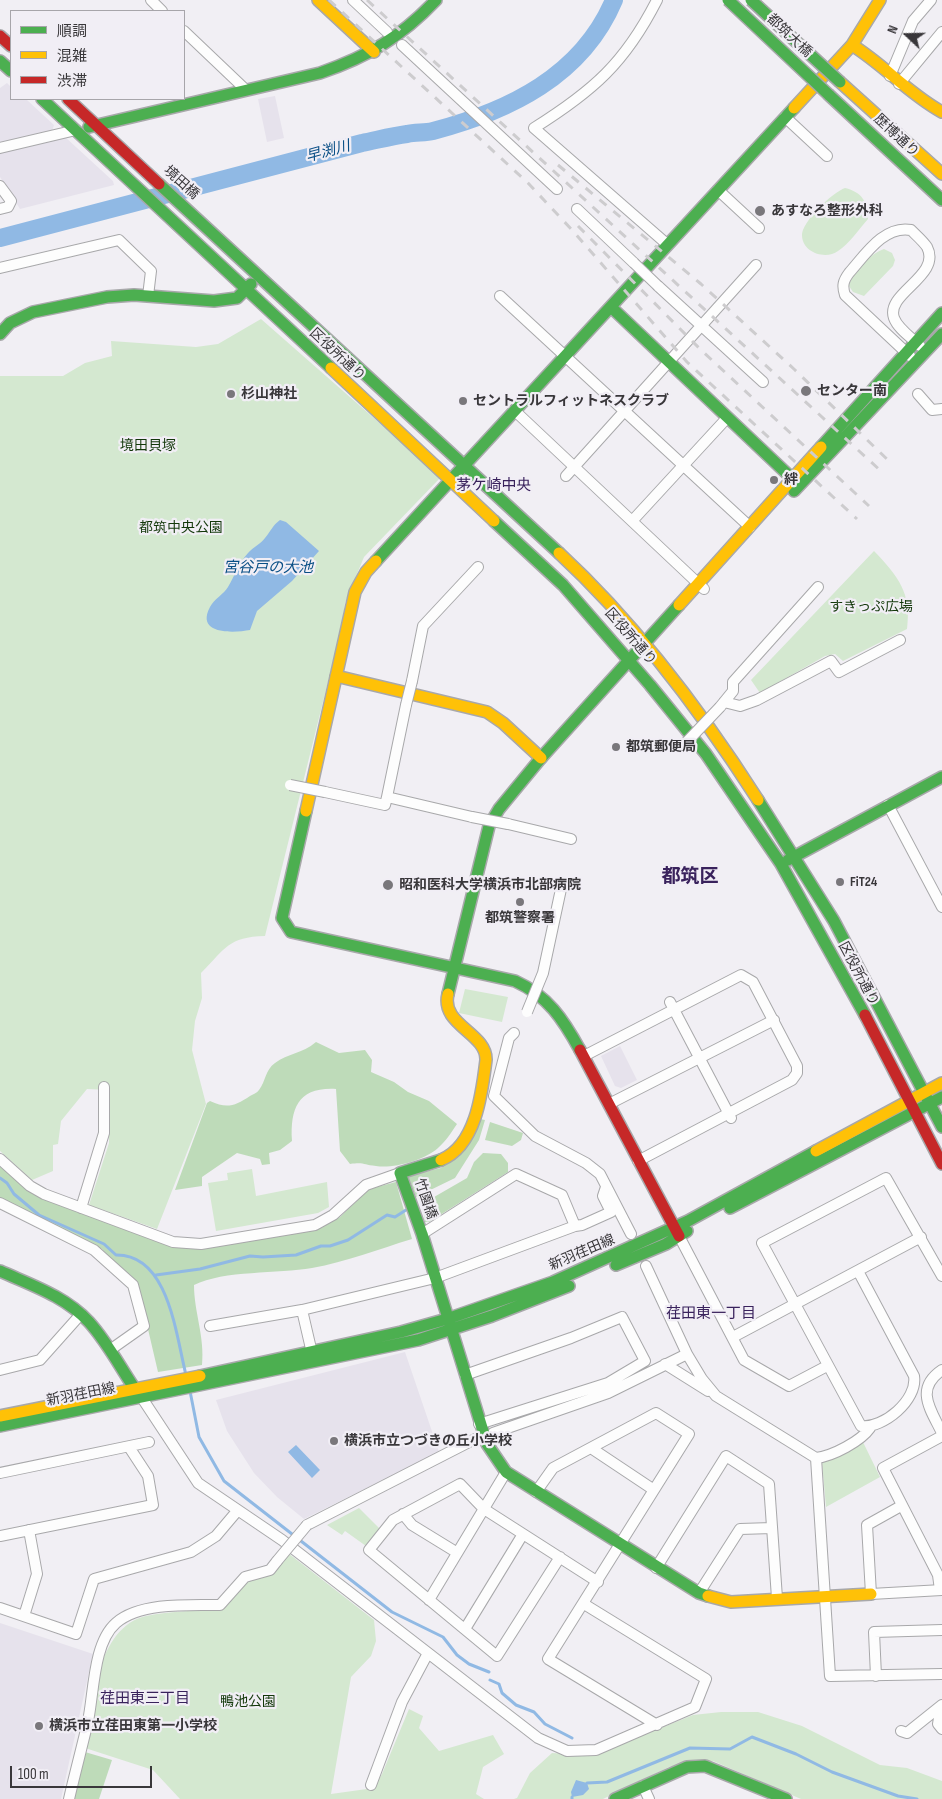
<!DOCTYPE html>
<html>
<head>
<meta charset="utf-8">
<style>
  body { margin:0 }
  #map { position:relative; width:942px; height:1799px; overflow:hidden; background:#f1eff4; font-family:"Sofia Sans Condensed","Noto Sans JP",sans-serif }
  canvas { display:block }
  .legend { position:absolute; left:10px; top:10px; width:175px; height:90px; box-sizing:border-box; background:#f1eef5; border:1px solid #a7a5aa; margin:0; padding:6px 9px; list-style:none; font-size:15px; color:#39373a }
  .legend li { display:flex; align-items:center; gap:10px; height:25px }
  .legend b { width:25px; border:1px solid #a7a5aa }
  .north { position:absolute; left:882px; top:10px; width:50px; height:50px; -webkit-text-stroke:4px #f1eef5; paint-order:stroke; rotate:291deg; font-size:14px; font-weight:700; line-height:20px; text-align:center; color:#39373a }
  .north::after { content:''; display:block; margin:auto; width:18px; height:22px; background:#39373a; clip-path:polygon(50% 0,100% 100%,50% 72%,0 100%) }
  .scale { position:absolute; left:10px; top:1766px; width:142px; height:22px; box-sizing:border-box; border:2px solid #39373a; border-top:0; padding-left:6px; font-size:15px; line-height:18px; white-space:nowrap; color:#39373a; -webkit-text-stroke:4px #f1eef5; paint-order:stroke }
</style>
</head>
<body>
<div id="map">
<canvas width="942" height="1799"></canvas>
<ul class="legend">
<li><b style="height:6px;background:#4caf50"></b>順調</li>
<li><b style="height:6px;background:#ffc107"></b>混雑</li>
<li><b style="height:6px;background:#c62828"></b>渋滞</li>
</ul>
<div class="north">N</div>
<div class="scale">100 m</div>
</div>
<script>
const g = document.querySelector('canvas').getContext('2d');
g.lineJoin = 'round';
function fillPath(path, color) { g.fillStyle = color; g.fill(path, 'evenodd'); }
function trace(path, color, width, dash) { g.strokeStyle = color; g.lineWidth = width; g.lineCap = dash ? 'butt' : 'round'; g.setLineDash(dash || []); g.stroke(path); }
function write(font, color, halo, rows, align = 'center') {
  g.font = font + ' "Sofia Sans Condensed","Noto Sans JP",sans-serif'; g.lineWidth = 4.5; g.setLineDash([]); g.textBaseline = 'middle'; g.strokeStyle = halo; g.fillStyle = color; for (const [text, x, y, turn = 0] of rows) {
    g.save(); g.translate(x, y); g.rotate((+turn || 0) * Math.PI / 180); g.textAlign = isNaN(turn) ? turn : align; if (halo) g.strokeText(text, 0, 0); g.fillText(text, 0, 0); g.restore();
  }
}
const built = new Path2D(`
  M7 83 11 87V99L27 100 54 125 52 131 0 142V88Z
  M275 96 284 138 267 142 258 99Z
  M64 136 113 181 114 185 20 209 0 177V151Z
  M620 1046 637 1080 621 1088 615 1086 601 1056Z
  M405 1352 439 1452 304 1519 277 1497 254 1473 227 1431 216 1400Z
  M0 1623 93 1654 61 1799H0Z`);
const green = new Path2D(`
  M845 188C862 192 868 202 868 219 859 229 849 244 838 251 826 260 803 253 802 236 801 222 833 192 845 188Z
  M884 249 892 253 895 260 893 266 864 296 853 292 849 286C852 272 871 253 884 249Z
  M261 319 441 477 364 557 345 603 342 625 265 936C228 937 226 948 201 973L202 998 195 1021 192 1050 206 1104 157 1229 89 1205 109 1143V1090L87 1089 61 1121 58 1144 53 1145V1171L32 1180 0 1151V376H63L85 363 112 356 111 341 196 347 218 344Z
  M874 551C898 576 912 593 907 629L843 661 835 654 825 656 760 693 751 680Z
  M465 989 508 997 502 1022 459 1013Z
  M252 1169 256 1196 327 1182 329 1207 318 1213 216 1231 208 1183 228 1180 227 1173Z
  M862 1440 880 1477 826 1507 822 1462Z
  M359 1508 380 1529 366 1546 345 1531 342 1535 327 1525Z
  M288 1553 374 1620 376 1641 371 1656 351 1677 331 1794 374 1788 382 1774 409 1709 423 1716 419 1728 439 1751 493 1735 504 1754 483 1767 476 1794 484 1799H180L153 1770 82 1747C91 1706 97 1627 146 1616 171 1611 198 1611 223 1608L247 1580Z
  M721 1712H758L802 1726 880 1765 907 1768 942 1781V1799H801L713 1761 689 1762 669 1767 603 1799H514L517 1798 530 1773 552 1753 594 1755 693 1715Z`);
const forest = new Path2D(`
  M316 1042 339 1053 365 1050 372 1060 371 1072 394 1082 408 1092 429 1101 457 1124C451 1133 446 1141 438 1148 425 1160 393 1169 376 1166 363 1165 365 1162 350 1164L340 1151 336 1089C299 1087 290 1107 292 1141L280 1150 269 1153 270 1164 262 1165 260 1159 237 1153 202 1177V1186L175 1190 207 1103 210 1101C227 1109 235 1106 250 1096 253 1094 257 1093 259 1090 266 1081 265 1070 275 1063 288 1053 302 1054 316 1042Z
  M480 1119 485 1120 479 1140 455 1178 416 1197 408 1176 441 1168Z
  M490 1122 523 1133 521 1140 512 1146 485 1140Z
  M483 1153 501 1154 508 1163V1172L429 1222H425L422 1204 467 1178 474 1162Z
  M0 1163 21 1183 111 1222 206 1247 321 1228 340 1217 369 1189 396 1182 412 1239C379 1249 346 1262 312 1268 278 1274 224 1270 194 1285 194 1312 205 1337 202 1365L158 1372 140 1295 102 1249 0 1198Z
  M85 1752 112 1760 99 1799H73Z`);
const water = new Path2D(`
  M280 520 286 522 319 551 292 581 257 611 250 630C234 633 195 635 210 607 214 599 224 594 228 587 235 575 239 563 248 553 253 547 261 544 265 538 271 531 272 526 280 520Z
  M296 1445 320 1470 312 1478 288 1452Z
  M576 1780 587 1783 589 1789 583 1795 572 1797 571 1792Z`);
const stream = new Path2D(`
  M0 1178 7 1183 14 1194 39 1215 104 1244 116 1255C169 1254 176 1336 186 1375
  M156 1275 200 1269 250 1256 263 1257 296 1255 321 1246H330L348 1240 387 1215 395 1217 406 1210
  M190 1391 199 1437 224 1481 392 1612 443 1637 457 1655 469 1664 489 1672
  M490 1680 499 1684 502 1693 516 1705 534 1712 545 1724 572 1738
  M587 1783 607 1782 690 1748 730 1749 752 1737 796 1754 832 1772 898 1796 917 1799
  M572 1799V1797`);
const river = new Path2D(`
  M0 238 362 143C377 140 392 136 407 134 415 132 425 133 433 131 509 111 582 76 614 0`);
const street = new Path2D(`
  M151 0 162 11
  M353 0 387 32
  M657 0C625 63 593 91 534 128L668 245
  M184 31 246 90
  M402 45 557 189
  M890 76 913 21 931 0
  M899 84 942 32
  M785 117 827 156
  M0 148 76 130
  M0 186 11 201 8 207 0 209
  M718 190 759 228
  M577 209 634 263
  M0 268 119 240 151 271 148 296
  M658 286 763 382
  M500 296 750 527
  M910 356 845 295C842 286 843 281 849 273 865 255 884 225 911 230 916 235 923 241 927 247 942 276 885 293 894 318 898 329 912 338 920 346
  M918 394 932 410 942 409
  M515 411 704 589
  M566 476 756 265
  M633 520 727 418
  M412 681 423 626 478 567
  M724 702 740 706 757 700 831 661 839 672 900 640
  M720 707 733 691V682L818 587
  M325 792 385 805 387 797 472 817
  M387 797 406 705
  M888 805 942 907
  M508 824 571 839
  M670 1002 731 1118
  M514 1033 509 1038 494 1096 535 1136 586 1163 600 1174 631 1234
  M584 1056 741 975 753 982 797 1066V1073L792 1080 638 1161
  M609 1104 774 1020
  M0 1159 30 1186 44 1194 173 1242 201 1244 315 1225 333 1215 366 1185 400 1173
  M0 1203 94 1250 133 1285 144 1326 110 1350
  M81 1208 104 1133V1087
  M575 1226 582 1225 611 1212 603 1196 606 1187
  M679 1236 744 1360 789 1386 827 1366
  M646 1266 687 1354 702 1379 716 1396 816 1458 830 1676 942 1674
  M858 1271 914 1376C918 1400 883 1429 861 1426L762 1243 886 1178 942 1276
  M302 1310 312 1353
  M210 1326 302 1310 435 1278 575 1226 562 1195 516 1174 422 1234
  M733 1337 921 1237
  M665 1364 708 1391
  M0 1370 40 1360 81 1314
  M942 1370C914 1389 931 1410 942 1433
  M465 1375 571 1338 622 1317 645 1361 608 1383 479 1424
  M142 1398 198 1483 282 1540 538 1738 567 1751 596 1750 695 1707 706 1679 584 1604
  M493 1433 608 1393 687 1354
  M591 1448 654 1490
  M816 1458C833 1456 861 1441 870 1428
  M0 1473 149 1442
  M536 1492 553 1468 656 1413 689 1434 548 1659 657 1725
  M901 1506 867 1525 871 1594 942 1590
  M403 1514 412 1525 456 1552
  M307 1525 475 1439
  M0 1536 153 1505 148 1476 129 1447
  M560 1557 497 1656 369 1550 393 1520 460 1484 484 1509 598 1582
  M656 1568 726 1456 769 1484 777 1598
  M940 1590 938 1575 883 1468 942 1436
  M699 1593 740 1529 772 1528
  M429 1600 506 1472
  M0 1608 76 1634 94 1579 191 1552 216 1536 238 1510
  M24 1616 37 1574 29 1530
  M465 1629 523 1534
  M876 1676 874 1632 942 1630
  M941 1706 938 1724 942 1729
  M901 1731 907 1733 942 1705
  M371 1785 402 1702 428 1653
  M643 1786 649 1799
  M69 1799C75 1773 82 1747 88 1721 94 1693 93 1643 116 1623 140 1602 190 1605 220 1605L245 1577 270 1570 277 1561`);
const fast = new Path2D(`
  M0 61 11 71
  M829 95 942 200
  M42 99 331 368
  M89 127 320 73C369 56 401 37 436 0
  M159 184 559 553
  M611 307 799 485
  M0 334 10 323 33 312 107 297 134 295 214 301 237 298 251 284
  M821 447 942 313
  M794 491 942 334
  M494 521 563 585 650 685 706 754 781 864 865 1015
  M376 561 794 108
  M758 800 834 921 942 1127
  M306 811 282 918 291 932 515 981C548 996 563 1019 580 1050
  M788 860 942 777
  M448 994 489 826 499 809 541 758 679 605
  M441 1160 400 1173 422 1234 487 1444 506 1472 699 1593 708 1596
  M730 1208 942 1097
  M616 1265 666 1244 687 1231
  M0 1271C31 1285 65 1296 89 1322 109 1344 122 1371 139 1395
  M200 1376 401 1332 447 1319 553 1282 688 1221 816 1151
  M0 1426 418 1340 492 1316 569 1286
  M615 1799 687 1767 705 1766 786 1799`);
const slow = new Path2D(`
  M318 0 374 52
  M852 45C884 65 909 94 942 112
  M840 82 942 174
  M794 108 852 45 880 0
  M331 368 494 521
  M559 553C637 625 701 711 758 800
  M679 605 821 447
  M336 676 487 712 503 723 541 758
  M306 811 355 592 366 572 376 561
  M816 1151 942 1083
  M441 1160C476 1146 482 1093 486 1060 487 1033 440 1025 448 994
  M0 1416 200 1376
  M708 1596 731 1602 871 1594`);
const jam = new Path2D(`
  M0 36 11 46
  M68 99 159 184
  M865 1015 942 1164
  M580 1050 679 1236`);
const rail = new Path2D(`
  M329 0 528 183 573 231 687 362 857 519
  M367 0 882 472
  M558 165 701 284 795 370 891 463
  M578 226 700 349 869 506`);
const streetBridge = new Path2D(`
  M634 263 658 286
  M406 705 412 681
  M680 749 720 707
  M290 785 325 792
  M472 817 508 824
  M527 1012 543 973 561 889
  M277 1561 307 1525`);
const fastBridge = new Path2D(`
  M728 0 829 95
  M751 0 840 82`);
const markers = [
  [760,211,6,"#79777b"],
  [806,391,6,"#79777b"],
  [231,394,5,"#79777b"],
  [463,401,5,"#79777b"],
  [774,480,5,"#79777b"],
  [616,747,5,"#79777b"],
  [840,882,5,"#79777b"],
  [388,885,6,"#79777b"],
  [520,902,5,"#79777b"],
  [334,1441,5,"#79777b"],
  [39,1726,5,"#79777b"]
];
const streetNames = [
  ["都筑大橋",789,36,43],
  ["歴博通り",896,136,43],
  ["境田橋",181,183,42],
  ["区役所通り",337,355,43],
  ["区役所通り",630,637,49],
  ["区役所通り",858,974,62],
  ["竹園橋",425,1199,71],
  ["新羽荏田線",582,1253,-23],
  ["新羽荏田線",81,1395,-11]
];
const poiNames = [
  ["あすなろ整形外科",771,211],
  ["センター南",817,391],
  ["杉山神社",241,394],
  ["セントラルフィットネスクラブ",473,401],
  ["絆",784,480],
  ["都筑郵便局",626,747],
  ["FiT24",850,882],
  ["昭和医科大学横浜市北部病院",399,885],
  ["都筑警察署",520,918,"center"],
  ["横浜市立つづきの丘小学校",344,1441],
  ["横浜市立荏田東第一小学校",49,1726]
];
const parkNames = [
  ["境田貝塚",148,446],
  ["都筑中央公園",181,528],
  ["すきっぷ広場",871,607],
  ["鴨池公園",248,1702]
];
const waterNames = [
  ["早渕川",328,152,-15],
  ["宮谷戸の大池",268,568]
];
const neighbourhoodNames = [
  ["茅ケ崎中央",494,486],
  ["荏田東一丁目",711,1314],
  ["荏田東三丁目",145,1699]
];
const districtNames = [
  ["都筑区",690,877]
];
fillPath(built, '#e6e2ec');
fillPath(green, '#d4e8d0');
fillPath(forest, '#bedbb9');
fillPath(water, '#90b9e4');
trace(stream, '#90b9e4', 3);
trace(river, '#90b9e4', 18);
trace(street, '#a8a8aa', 12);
trace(fast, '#a8a8aa', 14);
trace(slow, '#a8a8aa', 14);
trace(jam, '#a8a8aa', 14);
trace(street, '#fdfdfd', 10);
trace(fast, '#4caf50', 11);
trace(slow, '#ffc107', 11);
trace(jam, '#c62828', 11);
trace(rail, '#cdccce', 3, [9, 9]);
trace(streetBridge, '#a8a8aa', 12, []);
trace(fastBridge, '#a8a8aa', 14, []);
trace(streetBridge, '#fdfdfd', 10);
trace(fastBridge, '#4caf50', 11);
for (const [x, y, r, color] of markers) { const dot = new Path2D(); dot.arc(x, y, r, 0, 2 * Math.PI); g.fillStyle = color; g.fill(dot); trace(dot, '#f1eef5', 2); }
write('14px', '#39373a', '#f1eef5', streetNames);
write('bold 14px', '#39373a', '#f1eef5', poiNames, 'left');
write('14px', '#13380a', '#f1eef5', parkNames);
write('italic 15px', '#084e85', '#f1eef5', waterNames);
write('15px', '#39225c', '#f1eef5', neighbourhoodNames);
write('bold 19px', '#39225c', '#f1eef5', districtNames);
</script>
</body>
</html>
